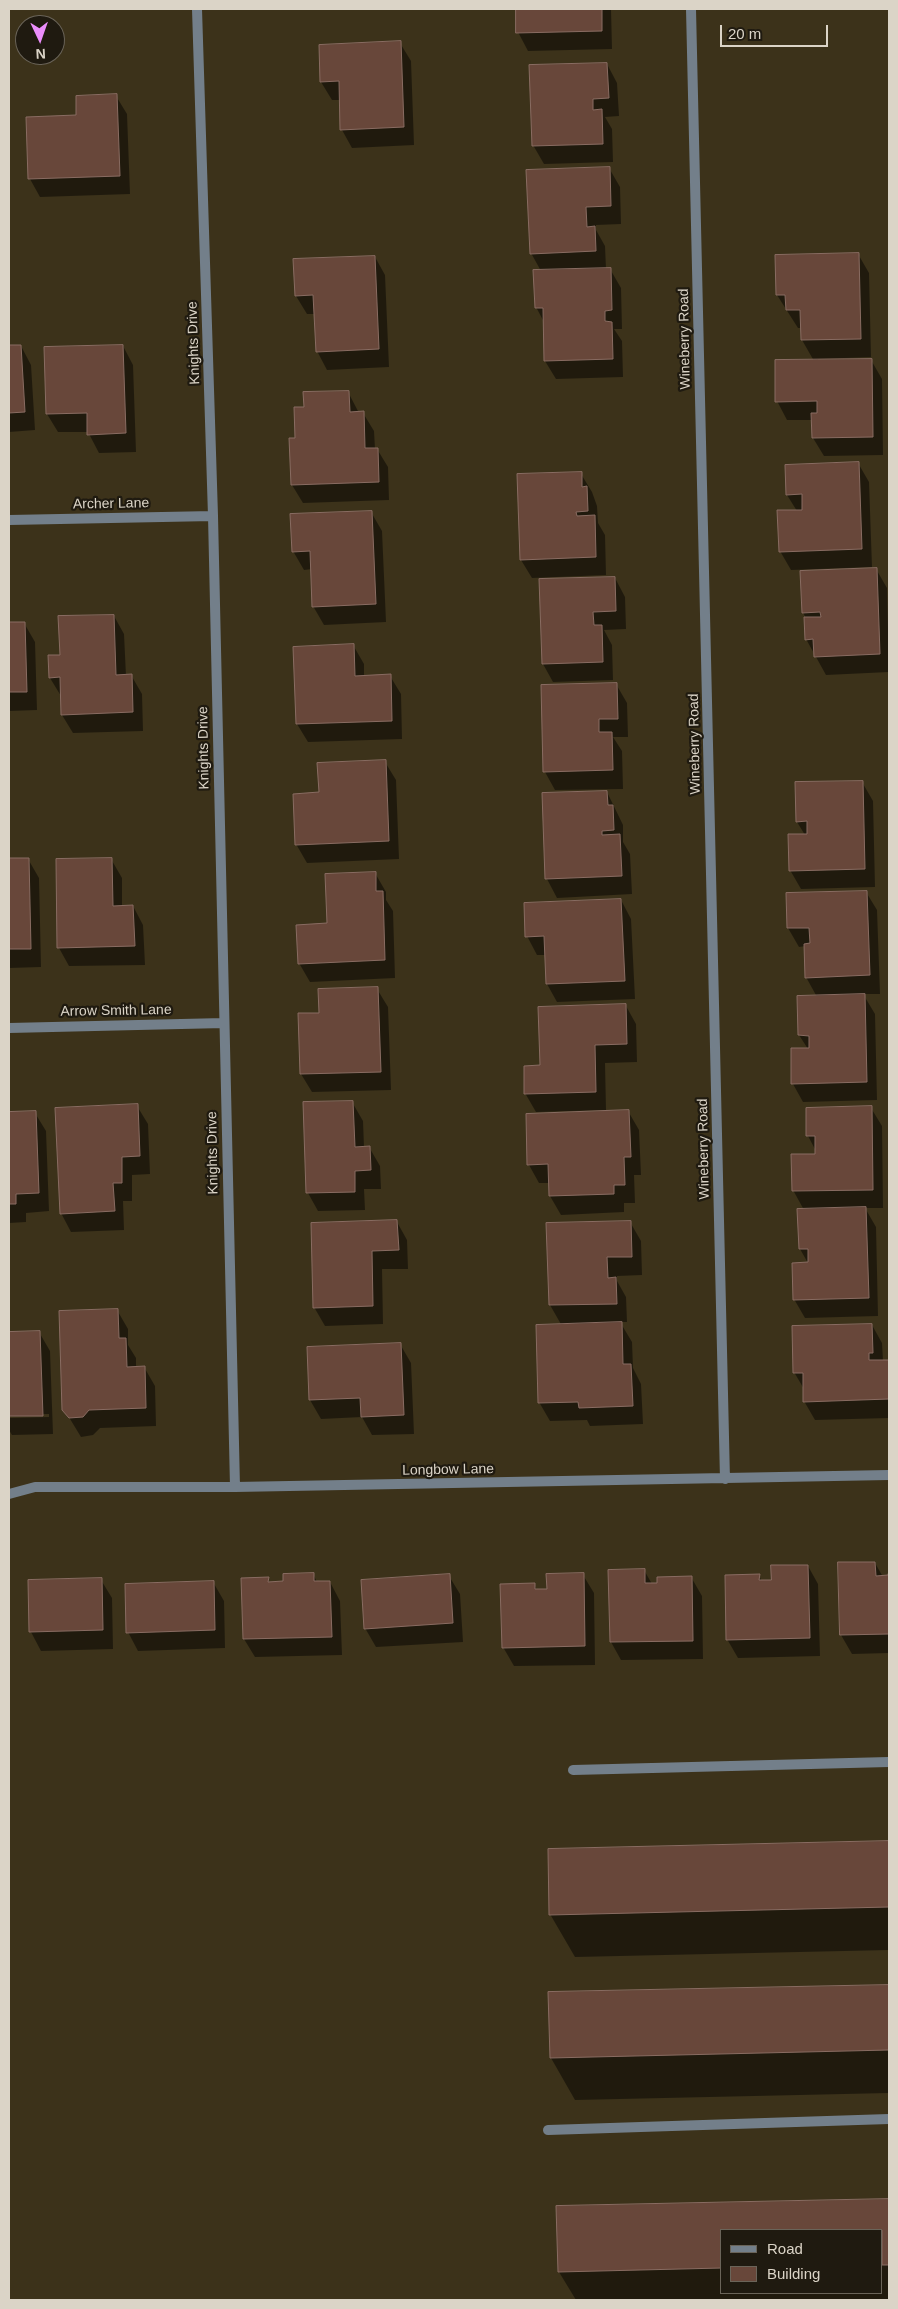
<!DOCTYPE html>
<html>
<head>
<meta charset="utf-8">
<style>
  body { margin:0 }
  #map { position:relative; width:898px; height:2309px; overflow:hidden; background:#3c321a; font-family:Helvetica,sans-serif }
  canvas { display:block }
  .frame { position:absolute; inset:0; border:10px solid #dbd4c7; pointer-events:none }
  .legend { position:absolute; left:720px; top:2229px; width:162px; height:65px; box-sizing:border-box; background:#1f1a10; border:1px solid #6a6459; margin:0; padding:6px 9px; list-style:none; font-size:15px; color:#dbd4c7 }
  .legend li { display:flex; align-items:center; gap:10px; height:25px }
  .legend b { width:25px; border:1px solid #6a6459 }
  .north { position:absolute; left:15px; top:15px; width:50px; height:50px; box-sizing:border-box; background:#1f1a10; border:1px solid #6a6459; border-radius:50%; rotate:177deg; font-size:14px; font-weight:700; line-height:20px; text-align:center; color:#dbd4c7 }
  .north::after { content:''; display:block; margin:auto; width:18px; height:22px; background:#eb8dfb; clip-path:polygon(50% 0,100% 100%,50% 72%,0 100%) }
  .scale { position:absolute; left:720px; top:25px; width:108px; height:22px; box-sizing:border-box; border:2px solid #dbd4c7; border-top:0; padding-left:6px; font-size:15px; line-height:18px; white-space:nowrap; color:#dbd4c7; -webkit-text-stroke:4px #1f1a10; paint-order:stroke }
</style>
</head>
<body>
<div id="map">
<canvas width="898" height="2309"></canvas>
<div class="frame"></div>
<ul class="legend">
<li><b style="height:6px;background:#737f8a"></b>Road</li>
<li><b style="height:14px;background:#68473a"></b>Building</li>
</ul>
<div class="north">N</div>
<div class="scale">20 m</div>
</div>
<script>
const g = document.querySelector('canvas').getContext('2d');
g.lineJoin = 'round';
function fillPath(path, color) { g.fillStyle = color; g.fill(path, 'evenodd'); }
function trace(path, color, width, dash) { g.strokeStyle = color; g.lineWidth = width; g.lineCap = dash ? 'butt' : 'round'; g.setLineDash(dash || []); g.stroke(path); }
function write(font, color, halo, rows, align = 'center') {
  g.font = font + ' Helvetica,sans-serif'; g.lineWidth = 4.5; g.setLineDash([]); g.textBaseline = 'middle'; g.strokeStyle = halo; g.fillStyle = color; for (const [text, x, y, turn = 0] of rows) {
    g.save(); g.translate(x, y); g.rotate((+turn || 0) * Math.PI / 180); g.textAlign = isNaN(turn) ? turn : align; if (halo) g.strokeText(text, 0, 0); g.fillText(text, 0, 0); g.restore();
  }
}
const shadow = new Path2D(`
  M517 9H611L612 49 528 51 518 32Z
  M400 43 411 61 414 145 352 148 342 130 341 100H332L321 82Z
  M607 64 617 83 619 116 605 117 612 129 613 162 544 164 533 145Z
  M116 96 127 114 130 194 40 197 30 179 78 116Z
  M609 168 620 187 621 224 596 225V230L605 246 606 269H610L621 288 622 329H614L622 341 623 377 556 379 545 361 544 322 536 307 541 271 531 253Z
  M858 254 869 273 871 357 818 359V361L871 360 882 379 883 455 824 456 813 438V420H787L777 401 814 361 802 340V328H798L777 295Z
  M375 257 385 275 389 367 327 370 317 351 315 314H307L296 296 294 261Z
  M21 346 31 365 35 430 9 432V347Z
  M123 346 133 365 136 452 99 453 88 432H58L47 414Z
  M348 392 359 413H363L374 431 375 449H377L388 467 389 500 303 503 292 485 305 408Z
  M858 463 869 482 872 567 791 570 780 551 797 511 787 495Z
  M581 474 592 492 597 506 598 523 605 535 606 575 532 578 521 560Z
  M371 512 382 531 386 622 324 625 313 606 312 569 304 570 293 551Z
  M876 569 887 588 889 672 826 675 806 639V619L803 612Z
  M615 578 625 597 626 629 604 630 612 645 613 680 553 682 543 664Z
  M114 616 124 634 126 676 131 675 142 694 143 731 73 733 62 715 61 696 50 678 61 656Z
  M24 623 35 642 37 710 9 711V624Z
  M353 645 364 664V677L390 676 401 694 402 739 308 742 297 724Z
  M616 684 627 703 628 737H613L622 751 623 789 555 790 545 772 542 686Z
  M385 762 396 780 399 859 307 863 296 844 320 794Z
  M862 782 873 801 875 887 801 889 790 870 805 835 797 822Z
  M607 792 623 825V842L630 854 632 894 557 898 547 879 544 795Z
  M28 859 39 878 41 967 9 968V860Z
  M111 859 122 878V907L133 906 143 925 145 965 69 966 59 948Z
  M375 873 386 892V900L393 911 395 978 310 982 299 963 328 924Z
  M866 892 877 910 880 994H863L875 1014 877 1100 803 1102 793 1084 792 1050 808 1049 799 1035 798 997H817L806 977V946L799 947 788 928Z
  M621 900 631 919 635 999 557 1002 547 984 546 955H537L527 936Z
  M377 989 388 1007 391 1090 312 1092 301 1074 320 1014Z
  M626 1006 636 1024 637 1062 605 1063 606 1110 536 1112 525 1093 541 1066Z
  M352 1102 363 1121 364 1147H369L380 1166 381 1189H364L365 1210 318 1211 308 1193Z
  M137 1106 148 1124 150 1174 132 1175V1201H123L124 1230 71 1232 61 1213Z
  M871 1108 882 1126 883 1208H865L876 1227 878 1316 805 1318 794 1299 808 1263 800 1249 804 1210 793 1190 816 1156V1151L808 1136Z
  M628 1111 639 1130 641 1175H634L635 1203H624V1212L561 1215 550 1196V1183H539L529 1165Z
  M35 1113 46 1131 49 1211 26 1213V1222L9 1223V1114Z
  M397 1222 407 1240 408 1269H382L383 1324 325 1326 314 1307Z
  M630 1222 641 1241 642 1275 617 1276V1281L626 1297 627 1322H620L632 1342 633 1368 641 1384 643 1424 590 1426 587 1420 550 1421 539 1402 562 1326 550 1305Z
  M117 1310 128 1329V1345L136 1358V1368L144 1367 155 1386 156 1426 100 1428 93 1435 81 1437 64 1409Z
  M872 1325 882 1343 883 1361H889V1418L815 1420 804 1401V1389L794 1372Z
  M39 1332 50 1351 53 1434 12 1435 9 1430V1333ZM49 1414V1417L9 1418V1415Z
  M400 1344 411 1363 414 1434 372 1435 362 1417 321 1419 310 1400 308 1348Z
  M875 1563 883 1577H889V1571V1653L852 1654 841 1635 839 1564Z
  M808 1566 818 1584 820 1656 738 1658 727 1639 759 1576 762 1581H772Z
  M644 1570 652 1584 691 1577 702 1596 703 1659 621 1660 611 1642Z
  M313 1574 317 1582H330L340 1601 342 1655 255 1657 244 1639 268 1579 270 1583H284Z
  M583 1575 594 1593 595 1665 514 1666 503 1647 534 1584 537 1590H548Z
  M449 1576 460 1594 463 1642 376 1647 365 1628Z
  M101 1580 112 1598 113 1649 41 1651 31 1632 29 1581Z
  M213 1582 224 1601 225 1648 138 1651 128 1632Z
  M889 1842V1950L575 1957 550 1914 549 1851Z
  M889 1986V2093L575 2100 551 2058 549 1994Z
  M889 2200V2300H576L559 2272 558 2208ZM722 2230H882V2293H722Z`);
const building = new Path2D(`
  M516 9H602V31L516 33Z
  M401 41 404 127 340 130 339 81 320 82 319 45Z
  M607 63 609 98 593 99V110L602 109 603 144 532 146 529 65Z
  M117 94 120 176 28 179 26 117 76 115V96Z
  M610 167 611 206 586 207 587 227 595 226 596 251 530 254 526 170Z
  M859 253 861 339 801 340 800 310H786L785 295H776L775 255Z
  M375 256 379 349 316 352 313 295 295 296 293 259Z
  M611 268 612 310 605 311V321L612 322 613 359 544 361 543 308H535L533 270Z
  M9 345H21L25 412 9 413Z
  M123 345 126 433 87 435V413L46 414 44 347Z
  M872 359 873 437 812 438 811 413H817V401L775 402V360Z
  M349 391 350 412 364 411 365 448H378L379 482 291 485 289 438H295L294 407H304L303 392Z
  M859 462 862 549 779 552 777 510H802V494L786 495 785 465Z
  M582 472V487L587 486 588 511 576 512 577 516 595 515 596 557 520 560 517 474Z
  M372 511 376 604 312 607 310 551 292 552 290 514Z
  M877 568 880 654 814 657 813 639 805 640 804 617H821L820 612 802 613 800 571Z
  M615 577 616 611 593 612 594 625H602L603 662 542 664 539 579Z
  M114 615 116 675 132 674 133 712 61 715 60 677 49 678 48 655H60L58 616Z
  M9 622H25L27 692H9Z
  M354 644 355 676 391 674 392 721 296 724 293 647Z
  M617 683 618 719H599V732H612L613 770 543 772 541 685Z
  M386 760 389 841 295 845 293 794 319 792 317 763Z
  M863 781 865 869 789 871 788 834H807V821L796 822 795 782Z
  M607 791 608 805H613L614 830 602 831V835L620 834 622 876 545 879 542 793Z
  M9 858H29L31 949H9Z
  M112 858 113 906 133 905 135 946 57 948 56 859Z
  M376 872V891H383L385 960 298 964 296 925 327 923 325 874Z
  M867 891 870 975 805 978 804 944 810 943 809 928H787L786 893Z
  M621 899 625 981 546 984 544 936 525 937 524 903Z
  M378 987 381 1072 300 1074 298 1013H319L318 989Z
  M865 994 867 1082 791 1084V1048H809V1036L798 1035 797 996Z
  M626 1004 627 1044 595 1045 596 1092 524 1094V1066L540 1065 538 1007Z
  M353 1101 355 1147 370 1146 371 1170 355 1171V1192L306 1193 303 1102Z
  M138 1104 140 1156 122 1157V1183H113L115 1211 60 1214 55 1108Z
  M872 1106 873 1190 792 1191 791 1154H815V1136H806V1108Z
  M629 1110 631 1157H624L625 1185H614V1194L549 1196 548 1164 527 1165 526 1114Z
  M36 1111 39 1193 16 1194V1204H9V1112Z
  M866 1207 869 1298 793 1300 792 1263 808 1262V1249H799L797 1209Z
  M397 1220 399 1250 372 1251 373 1306 313 1308 311 1223Z
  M631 1221 632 1257H607L608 1278 616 1277 617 1304 549 1305 546 1223Z
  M118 1309 119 1338H126L127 1367 145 1366 146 1408 89 1410 83 1417 69 1418 62 1410 59 1311Z
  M622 1322 623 1364H631L633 1406 579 1408 578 1402 538 1403 536 1325Z
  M872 1324 873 1353H869V1360H889V1399L803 1402V1373H793L792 1326Z
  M40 1331 43 1416H9V1332Z
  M401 1343 404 1415 361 1417 360 1398 309 1400 307 1347Z
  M838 1562H875L876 1576 888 1575 889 1570V1634L840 1635Z
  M771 1565H808L810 1638 726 1640 725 1575 760 1574 759 1580H771Z
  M645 1569V1583H657V1577L692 1576 693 1641 610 1642 608 1570Z
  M314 1573V1581H330L332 1637 243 1639 241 1578 269 1577 268 1582 283 1581V1574Z
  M584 1573 585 1646 502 1648 500 1584 535 1583V1589H547L546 1574Z
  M450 1574 453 1623 364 1629 361 1580Z
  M102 1578 103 1630 29 1632 28 1580Z
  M214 1581 215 1630 126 1633 125 1584Z
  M889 1841V1907L549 1915 548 1849Z
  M889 1985V2050L550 2058 548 1992Z
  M889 2199V2265H882V2230H722V2268L558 2272 556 2206Z`);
const lane = new Path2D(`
  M573 1770 889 1762
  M548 2130 889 2119`);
const street = new Path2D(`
  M197 9 213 516 235 1487
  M691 9 725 1479
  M9 520 213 516
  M9 1028 224 1023
  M9 1494 35 1487H235L889 1475`);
const streetNames = [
  ["Wineberry Road",685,339,-91],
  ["Knights Drive",194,343,-92],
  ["Archer Lane",111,504,-1],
  ["Wineberry Road",695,744,-91],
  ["Knights Drive",204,748,-91],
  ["Arrow Smith Lane",116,1011,-1],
  ["Wineberry Road",704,1149,-91],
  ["Knights Drive",213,1153,-91],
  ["Longbow Lane",448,1470,-1]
];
fillPath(shadow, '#0007');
fillPath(building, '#68473a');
trace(building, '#896c62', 1);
trace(lane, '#737f8a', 10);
trace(street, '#737f8a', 10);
write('14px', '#dbd4c7', '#1f1a10', streetNames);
</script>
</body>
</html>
